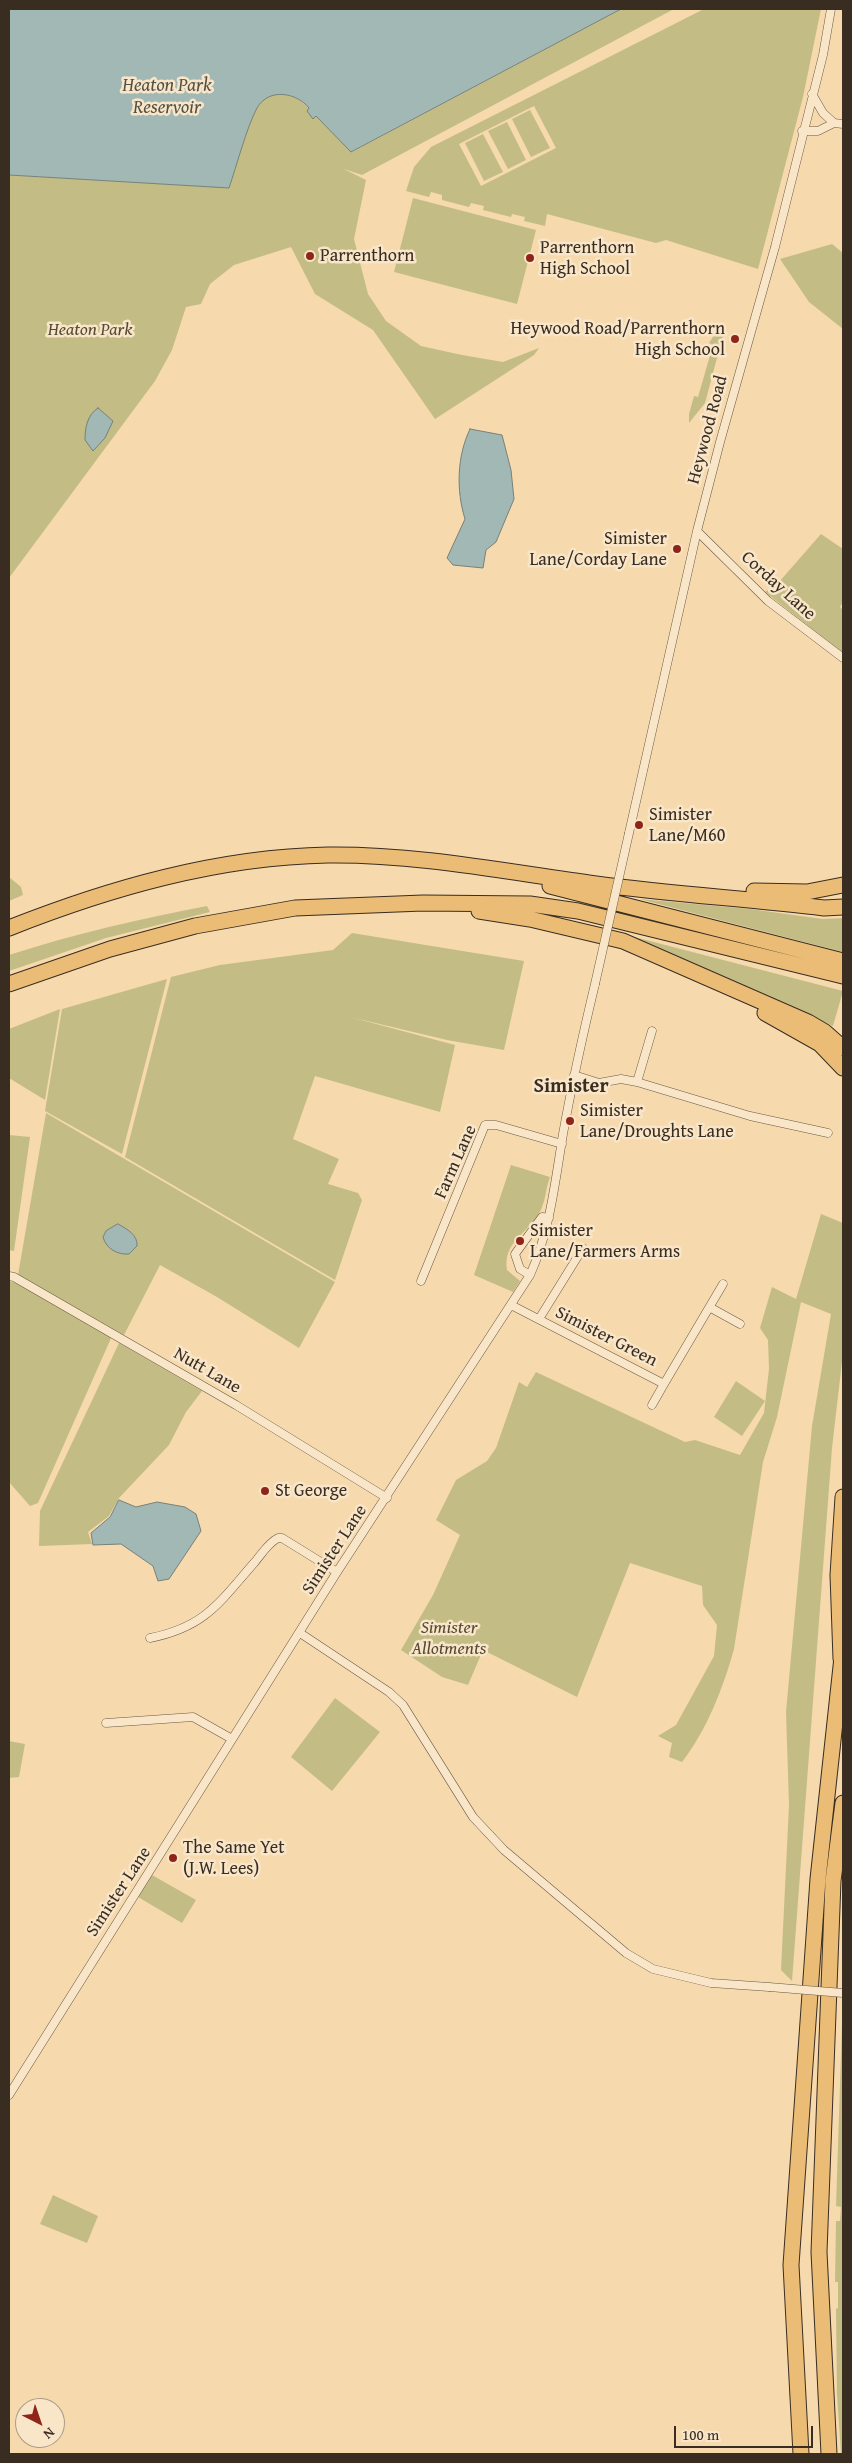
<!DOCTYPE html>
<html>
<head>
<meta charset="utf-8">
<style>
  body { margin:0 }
  #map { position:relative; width:852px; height:2463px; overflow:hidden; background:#f6d9ac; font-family:"Gentium Book Plus",serif }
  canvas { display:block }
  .frame { position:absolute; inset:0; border:10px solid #392d22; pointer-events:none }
  .north { position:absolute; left:15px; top:2398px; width:50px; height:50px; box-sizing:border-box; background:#f9e6c9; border:1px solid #ac9c86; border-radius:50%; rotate:139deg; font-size:14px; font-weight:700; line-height:20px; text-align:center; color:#392d22 }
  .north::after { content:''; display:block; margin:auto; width:18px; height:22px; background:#8f2418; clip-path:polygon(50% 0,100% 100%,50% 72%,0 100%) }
  .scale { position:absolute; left:674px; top:2426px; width:139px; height:22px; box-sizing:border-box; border:2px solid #392d22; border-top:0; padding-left:6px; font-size:15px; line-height:18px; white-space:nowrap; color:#392d22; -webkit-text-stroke:4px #f9e6c9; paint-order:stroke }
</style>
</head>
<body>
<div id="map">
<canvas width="852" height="2463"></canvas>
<div class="frame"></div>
<div class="north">N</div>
<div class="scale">100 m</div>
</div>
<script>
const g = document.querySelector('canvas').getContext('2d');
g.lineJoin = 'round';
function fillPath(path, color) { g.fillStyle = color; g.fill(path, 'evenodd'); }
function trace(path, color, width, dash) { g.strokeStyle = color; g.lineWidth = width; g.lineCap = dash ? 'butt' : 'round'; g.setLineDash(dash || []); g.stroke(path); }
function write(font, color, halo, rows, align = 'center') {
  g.font = font + ' "Gentium Book Plus",serif'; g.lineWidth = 5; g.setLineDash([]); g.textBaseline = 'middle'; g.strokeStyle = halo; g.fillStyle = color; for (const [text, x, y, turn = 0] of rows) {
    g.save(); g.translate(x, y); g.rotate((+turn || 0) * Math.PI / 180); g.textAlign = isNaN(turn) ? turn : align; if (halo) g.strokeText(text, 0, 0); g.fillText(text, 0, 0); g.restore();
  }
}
const green = new Path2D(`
  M621 9H674L362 175 344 169 366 180 354 239 368 294 386 321 421 346 462 355 503 362 539 348 534 355 435 419 373 330 315 294 291 247 234 265 210 284 201 304 186 307 172 350 155 381 9 578V175L229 188C237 165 246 128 257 108 269 87 297 93 309 109L307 111 316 116 352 152Z
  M704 9H821L803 97 758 269 666 240 656 243 547 214 545 226 524 221 525 217 512 214 511 217 483 210 484 206 471 203 469 207 442 200V195L431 192 429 197 406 191 414 167 431 147ZM534 106 556 148 481 186 459 144Z
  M530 110 550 148 531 157 512 119Z
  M507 122 526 160 508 169 488 131Z
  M483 134 503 172 484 181 465 143Z
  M413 198 536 230 517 304 394 272Z
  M832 244 843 253V329L809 302 780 259Z
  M725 328 705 403 689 423V414L694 396 698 397 713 345 709 343 718 329Z
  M821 534 843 549V602L840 607 843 610V653L765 592 779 582Z
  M9 877 21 887 23 895 9 901Z
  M639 899 750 909 823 919 843 918V952Z
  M207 906 210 912 106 938 9 971V955C74 934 139 919 207 906Z
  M615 932 843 991 833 1026 681 958Z
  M352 933 524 961 504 1050 447 1040 350 1017 455 1045 440 1112 315 1076 293 1139 339 1159 328 1184 358 1193 362 1200 335 1280 125 1157 171 977 220 965 333 950Z
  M167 979 122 1154 45 1111 62 1009Z
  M60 1009 45 1100 9 1078V1029Z
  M46 1113 335 1282 299 1348 217 1297 160 1265 124 1335 18 1275Z
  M9 1135 30 1137 14 1251 9 1250Z
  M511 1165 550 1177C545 1190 546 1203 538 1215 525 1235 503 1243 507 1270L520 1281 513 1292 474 1275Z
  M821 1214 843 1223V1353L832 1448 792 1981 781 1970 789 1805 786 1712 812 1426 831 1314 801 1302 777 1417 763 1462 734 1649C723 1688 707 1730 682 1762L669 1757 672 1743 658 1736 676 1725 714 1656 717 1625 703 1605 702 1586 630 1563 577 1697 483 1650 468 1685 442 1677 401 1650 433 1595 460 1535 436 1520 456 1480 487 1461 496 1448 519 1382 527 1387 536 1372 685 1442 695 1440 740 1455 764 1413 769 1369 768 1340 760 1328 772 1287 796 1299Z
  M9 1281 22 1285 112 1336 38 1503 30 1506 9 1482Z
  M119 1343 202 1391 186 1412 169 1445 119 1498 109 1516 88 1532 92 1544 39 1546 40 1511Z
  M736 1381 765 1401 742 1436 714 1417Z
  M335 1698 380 1732 332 1791 291 1757Z
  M9 1741 25 1744 19 1777 9 1778Z
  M152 1875 196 1900 182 1923 138 1897Z
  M843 1994V2454H841L837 2394 836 2309 838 2308V2282H835L836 2221H840L841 2207 836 2206Z
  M53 2195 98 2216 87 2243 40 2224Z`);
const water = new Path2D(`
  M9 9H621L351 152 316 116 313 119 307 111 309 108C297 93 269 87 257 108 246 129 237 165 229 188L9 175Z
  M98 408 113 421 105 438 93 451 85 440C85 428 87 415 98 408Z
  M470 429 502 435 511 470 514 499 496 542 486 550 483 568 453 565 447 558 465 519C456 490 457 456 470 429Z
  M118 1224C127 1229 138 1235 137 1246L129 1254C118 1255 106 1249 103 1237L106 1231Z
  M119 1500 136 1507 157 1502 185 1507 196 1514 201 1531 169 1579 158 1581 153 1566 121 1544 93 1545 91 1533 110 1517Z`);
const minor = new Path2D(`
  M812 94 823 113 834 123 843 124
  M802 131H818L834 123
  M697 531 768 601 843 658
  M629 833 697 531 720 442 775 247 823 55 831 9
  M574 1075 599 1083 621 1079 637 1082 750 1116 828 1133
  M637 1082 652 1031
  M530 1275 520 1269 515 1254 542 1217 549 1218
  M9 1276 14 1277 236 1405 387 1498
  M421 1281 485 1125H496L562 1144
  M511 1305 664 1384 723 1284
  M711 1308 740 1324
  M539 1319 583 1248
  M652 1405 664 1384
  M300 1633 389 1692 403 1705 473 1817 504 1850 626 1953 653 1969 711 1983 769 1987
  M150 1638C205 1627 219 1603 254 1563 261 1555 268 1543 278 1538H282L337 1572
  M106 1723 193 1717 232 1739
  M9 2095 337 1572 530 1275C550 1231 555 1182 563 1134 572 1084 583 1034 595 984`);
const motorway = new Path2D(`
  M550 886 843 961
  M754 891 807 892 843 885
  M479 911 530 919 623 941 808 1022 825 1032 843 1048
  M9 928C110 888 218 857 328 855 418 854 507 872 596 884 672 894 748 899 824 908L843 907
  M9 984 110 949 195 926 295 908 423 903 530 904 578 911 843 976
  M765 1013 820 1044 843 1068
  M841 1659 838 1575 843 1497
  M801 2454 791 2265 818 1879 843 1648
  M829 2454 819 2252 833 1881 843 1803`);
const minorBridge = new Path2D(`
  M595 984 629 833
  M769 1987 843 1993`);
const markers = [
  [310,256,5,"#8f2418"],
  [530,258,5,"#8f2418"],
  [735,339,5,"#8f2418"],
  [677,549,5,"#8f2418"],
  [639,825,5,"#8f2418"],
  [570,1121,5,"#8f2418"],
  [520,1241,5,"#8f2418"],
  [265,1491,5,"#8f2418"],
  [173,1858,5,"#8f2418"]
];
const poiNames = [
  ["Parrenthorn",540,248],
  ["High School",540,269],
  ["Parrenthorn",320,256],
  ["Heywood Road/Parrenthorn",725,329,"right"],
  ["High School",725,350,"right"],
  ["Simister",667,539,"right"],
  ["Lane/Corday Lane",667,560,"right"],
  ["Simister",649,815],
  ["Lane/M60",649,836],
  ["Simister",580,1111],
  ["Lane/Droughts Lane",580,1132],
  ["Simister",530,1231],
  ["Lane/Farmers Arms",530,1252],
  ["St George",275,1491],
  ["The Same Yet",183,1848],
  ["(J.W. Lees)",183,1869]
];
const parkNames = [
  ["Heaton Park",90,330],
  ["Simister",449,1628],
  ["Allotments",449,1649]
];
const streetNames = [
  ["Heywood Road",708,430,-75],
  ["Corday Lane",778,586,42],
  ["Farm Lane",456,1162,-66],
  ["Simister Green",606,1337,27],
  ["Nutt Lane",207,1371,30],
  ["Simister Lane",335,1550,-57],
  ["Simister Lane",119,1892,-57]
];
const waterNames = [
  ["Heaton Park",167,86],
  ["Reservoir",167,108]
];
const quarterNames = [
  ["Simister",571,1087]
];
fillPath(green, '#c3bd85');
fillPath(water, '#a1b8b4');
trace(water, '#77807a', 1);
trace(minor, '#685844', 9);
trace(motorway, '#392d22', 17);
trace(minor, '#f9e6c9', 8);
trace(motorway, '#ebbc76', 15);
trace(minorBridge, '#685844', 9, []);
trace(minorBridge, '#f9e6c9', 8);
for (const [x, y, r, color] of markers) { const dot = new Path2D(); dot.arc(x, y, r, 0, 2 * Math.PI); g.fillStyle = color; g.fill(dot); trace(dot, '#f9e6c9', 2); }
write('18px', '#392d22', '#f9e6c9', poiNames, 'left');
write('italic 18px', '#554a36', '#f9e6c9', parkNames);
write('18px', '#392d22', '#f9e6c9', streetNames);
write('italic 19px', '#535046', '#f9e6c9', waterNames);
write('bold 20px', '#392d22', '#f9e6c9', quarterNames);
</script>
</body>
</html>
